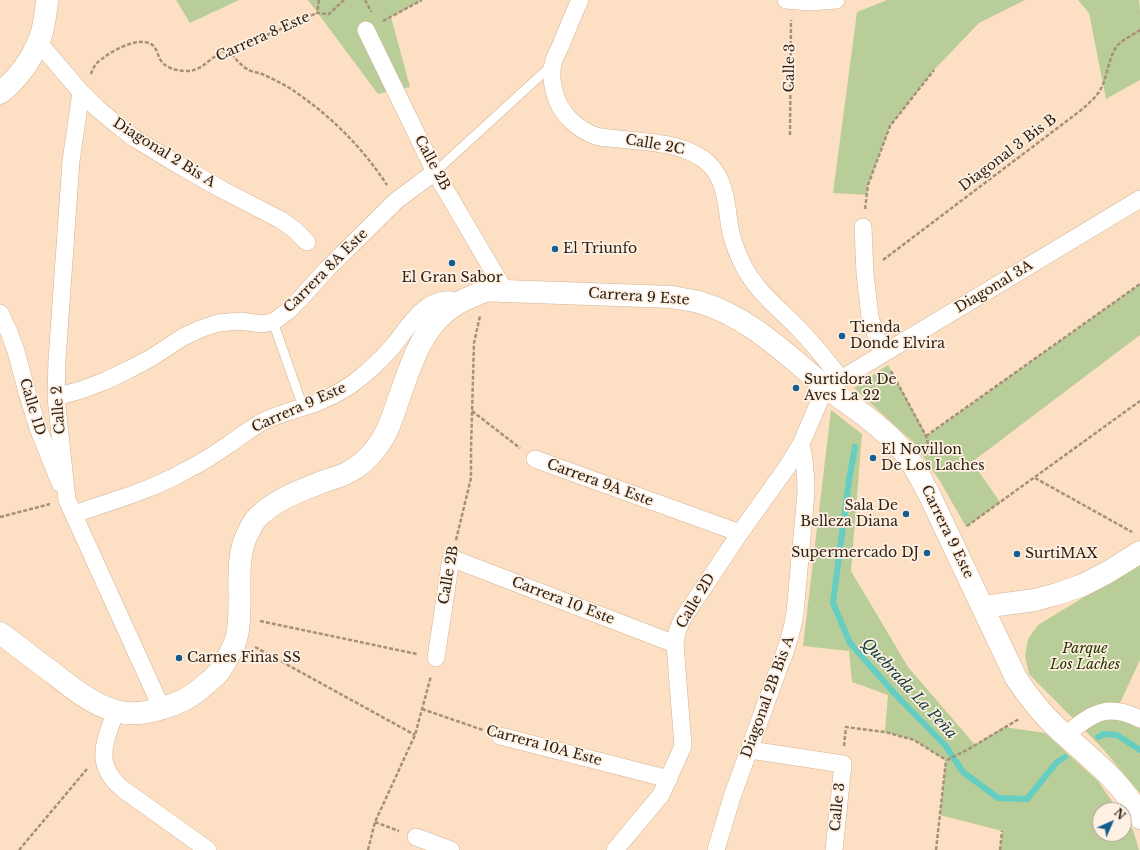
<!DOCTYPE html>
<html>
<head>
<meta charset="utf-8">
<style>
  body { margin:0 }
  #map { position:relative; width:1140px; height:850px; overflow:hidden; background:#fde0c4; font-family:"Libre Baskerville",serif }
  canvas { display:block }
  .north { position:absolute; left:1092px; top:802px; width:40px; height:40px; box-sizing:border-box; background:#fef0e2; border:1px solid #ab9e90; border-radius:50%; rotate:45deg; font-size:11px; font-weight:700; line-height:16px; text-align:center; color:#2f2215 }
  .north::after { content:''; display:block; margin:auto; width:14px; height:18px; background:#145d91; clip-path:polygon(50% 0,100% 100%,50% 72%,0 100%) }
</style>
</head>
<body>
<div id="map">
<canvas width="1140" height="850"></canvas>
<div class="north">N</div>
</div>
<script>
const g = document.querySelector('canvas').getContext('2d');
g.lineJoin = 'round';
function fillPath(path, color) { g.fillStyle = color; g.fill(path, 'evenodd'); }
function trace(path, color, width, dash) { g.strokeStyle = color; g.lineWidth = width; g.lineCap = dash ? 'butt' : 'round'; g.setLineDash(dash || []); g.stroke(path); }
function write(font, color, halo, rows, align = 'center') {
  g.font = font + ' "Libre Baskerville",serif'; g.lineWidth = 3.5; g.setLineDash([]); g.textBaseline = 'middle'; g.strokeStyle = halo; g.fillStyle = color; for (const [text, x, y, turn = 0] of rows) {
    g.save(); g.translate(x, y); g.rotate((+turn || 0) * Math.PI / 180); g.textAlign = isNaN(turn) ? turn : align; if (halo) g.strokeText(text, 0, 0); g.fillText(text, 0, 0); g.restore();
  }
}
const green = new Path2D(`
  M176 0H239L190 23Z
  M308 0H422L391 17 410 87 378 94Z
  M887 0H1025L979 23 934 70 890 126 868 185 867 195 833 193 857 12Z
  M1078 0H1139L1140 11V80L1106 99 1089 13Z
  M1140 284V335L972 462 1000 502 966 527 940 481 913 442 854 388 888 365 927 436Z
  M831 410 862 434 851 571 908 667 975 745 1004 727 1045 733 1098 781 1118 810H1100V834H1124V818L1133 830 1139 850H1000L1002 831 940 815 946 760 914 740 885 732 888 695 852 682 849 651 803 646Z
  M1140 563V660L1120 703 1140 709V793L1103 749 1029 674 1025 656 1028 639 1038 625Z`);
const stream = new Path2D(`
  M855 447 849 480 833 603 850 643 895 694 945 745 963 772 998 798 1027 799 1057 762 1065 757
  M1098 737 1104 734 1117 735 1140 750`);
const path = new Path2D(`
  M319 0 317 13 329 14 344 0
  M365 0 371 11V12
  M383 21 422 0
  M227 50C234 56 239 64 247 69 251 72 257 72 262 74 273 79 284 84 294 91 332 117 362 147 387 185
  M91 74C92 71 94 66 96 64 107 53 136 36 151 44 156 47 157 52 159 57 163 68 177 71 187 71 200 71 206 62 216 56 231 46 250 41 267 35 284 28 301 20 317 13
  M790 135 791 20
  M865 209 868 185 890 126 934 70
  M883 260 1080 111C1087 105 1094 99 1099 92 1108 78 1107 60 1117 46 1123 39 1133 35 1140 30
  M891 371 926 436 930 450
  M472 411 520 448
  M926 436 1140 284
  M1035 478 1132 532
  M0 517 50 504
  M967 526 1140 401
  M456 540 471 478V449L474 343 480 316
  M260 621 417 654
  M255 647 415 735
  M422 709 483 730
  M844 746 846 727 885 732 914 740 946 760
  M947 760 967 750 1019 719
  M375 822 399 831
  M19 850 87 769
  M368 850 375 822 415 735 431 676
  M936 850 946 760
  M1000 850 1002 831`);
const lane = new Path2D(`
  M435 172 552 65
  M273 322 303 407`);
const street = new Path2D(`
  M580 0C573 15 567 30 561 45 558 51 554 58 553 64 550 76 553 89 557 100 563 116 579 130 596 136 603 138 612 138 619 139 649 142 688 143 710 165 728 184 726 210 731 233 734 245 739 257 744 267 757 291 777 307 796 326 812 342 827 361 841 379
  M786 0 810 2 836 0
  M366 30 435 172 505 291
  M39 43 81 92 98 109 116 124 134 138 177 164 221 189 281 220 295 230 307 242
  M81 92 71 161 57 360 56 397 67 500 162 709
  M863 227 865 274 870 317 882 354
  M0 313 9 332 16 351 27 392 38 428 60 483
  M56 397 81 390 105 381 128 370 151 358 183 337 200 329 218 323 240 321 262 324 273 322 288 311 300 299 327 269 397 200 435 172
  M535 459 740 533
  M74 514C112 501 152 490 187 470 201 463 215 454 228 445 240 437 251 428 264 421 281 413 300 409 318 402 333 396 348 388 360 378 372 368 383 358 393 346 410 325 428 291 461 302
  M436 658 451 558 675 644
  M116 711C104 743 93 765 124 790L208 850
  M1066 735C1091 714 1107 702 1140 719
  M500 736 669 779
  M750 750 843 764 834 850
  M416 837 451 850
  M615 850 661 795 683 746 675 644 677 632 682 620 740 533 787 467 801 444 822 395 828 388 841 379 1140 199
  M716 850 732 797 778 670C786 651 792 633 795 613L806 493C806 476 805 460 801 444`);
const secondary = new Path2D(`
  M0 93C16 80 30 62 38 43 43 33 46 11 47 0
  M983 607 1035 600 1057 594 1083 585 1108 572 1140 552
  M0 633C18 646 35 660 53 673 72 688 93 705 116 711 132 716 151 712 166 707 179 703 190 698 200 689 206 684 213 679 218 673 225 664 235 646 237 635 244 604 233 563 247 535 250 529 253 522 257 518 274 500 299 491 322 482 330 479 339 477 347 473 359 467 369 458 377 447 388 433 393 415 399 398 414 356 426 314 471 297 476 295 481 292 486 291 492 290 499 291 505 291L672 297C681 299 690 300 699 302 750 317 787 355 827 388 853 408 883 426 904 452 914 465 921 479 929 494L1016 678C1028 696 1041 713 1057 728 1085 754 1125 783 1140 818`);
const markers = [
  [555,249,4,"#145d91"],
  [452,263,4,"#145d91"],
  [842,336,4,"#145d91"],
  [796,388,4,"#145d91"],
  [873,458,4,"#145d91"],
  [906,514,4,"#145d91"],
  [927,553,4,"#145d91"],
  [1017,554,4,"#145d91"],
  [179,658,4,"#145d91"]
];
const streetNames = [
  ["Carrera 8 Este",263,37,-24],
  ["Calle 3",790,68,-89],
  ["Calle 2C",655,145,10],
  ["Diagonal 2 Bis A",164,153,32],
  ["Diagonal 3 Bis B",1008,153,-37],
  ["Calle 2B",432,163,62],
  ["Carrera 8A Este",326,271,-45],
  ["Diagonal 3A",994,287,-31],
  ["Carrera 9 Este",639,297,4],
  ["Calle 1D",32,407,73],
  ["Carrera 9 Este",299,408,-24],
  ["Calle 2",59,410,-94],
  ["Carrera 9A Este",600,483,20],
  ["Carrera 9 Este",947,532,64],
  ["Calle 2B",449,575,-80],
  ["Carrera 10 Este",563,601,21],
  ["Calle 2D",696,601,-59],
  ["Diagonal 2B Bis A",768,697,-70],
  ["Carrera 10A Este",544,746,15],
  ["Calle 3",838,807,-84]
];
const poiNames = [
  ["El Triunfo",563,249],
  ["El Gran Sabor",452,278,"center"],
  ["Tienda",850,328],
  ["Donde Elvira",850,344],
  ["Surtidora De",804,380],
  ["Aves La 22",804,396],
  ["El Novillon",881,450],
  ["De Los Laches",881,466],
  ["Sala De",898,506,"right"],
  ["Belleza Diana",898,522,"right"],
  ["Supermercado DJ",919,553,"right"],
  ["SurtiMAX",1025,554],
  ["Carnes Finas SS",187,658]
];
const parkNames = [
  ["Parque",1085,649],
  ["Los Laches",1085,665]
];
const waterNames = [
  ["Quebrada La Peña",909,689,47]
];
fillPath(green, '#b9cd99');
trace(stream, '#65cdc1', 6);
trace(lane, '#d4b190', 10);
trace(street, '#d4b190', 18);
trace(secondary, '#d4b190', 23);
trace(path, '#a6907a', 2.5, [4, 2]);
trace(lane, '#fff', 9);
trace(street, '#fff', 17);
trace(secondary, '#fff', 22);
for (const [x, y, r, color] of markers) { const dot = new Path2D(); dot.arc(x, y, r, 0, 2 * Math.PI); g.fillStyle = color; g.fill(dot); trace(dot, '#fef0e2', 1.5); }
write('14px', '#2f2215', '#fef0e2', streetNames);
write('14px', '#2f2215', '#fef0e2', poiNames, 'left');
write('italic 14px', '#253400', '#fef0e2', parkNames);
write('italic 15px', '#0d3e39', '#fef0e2', waterNames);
</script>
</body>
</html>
